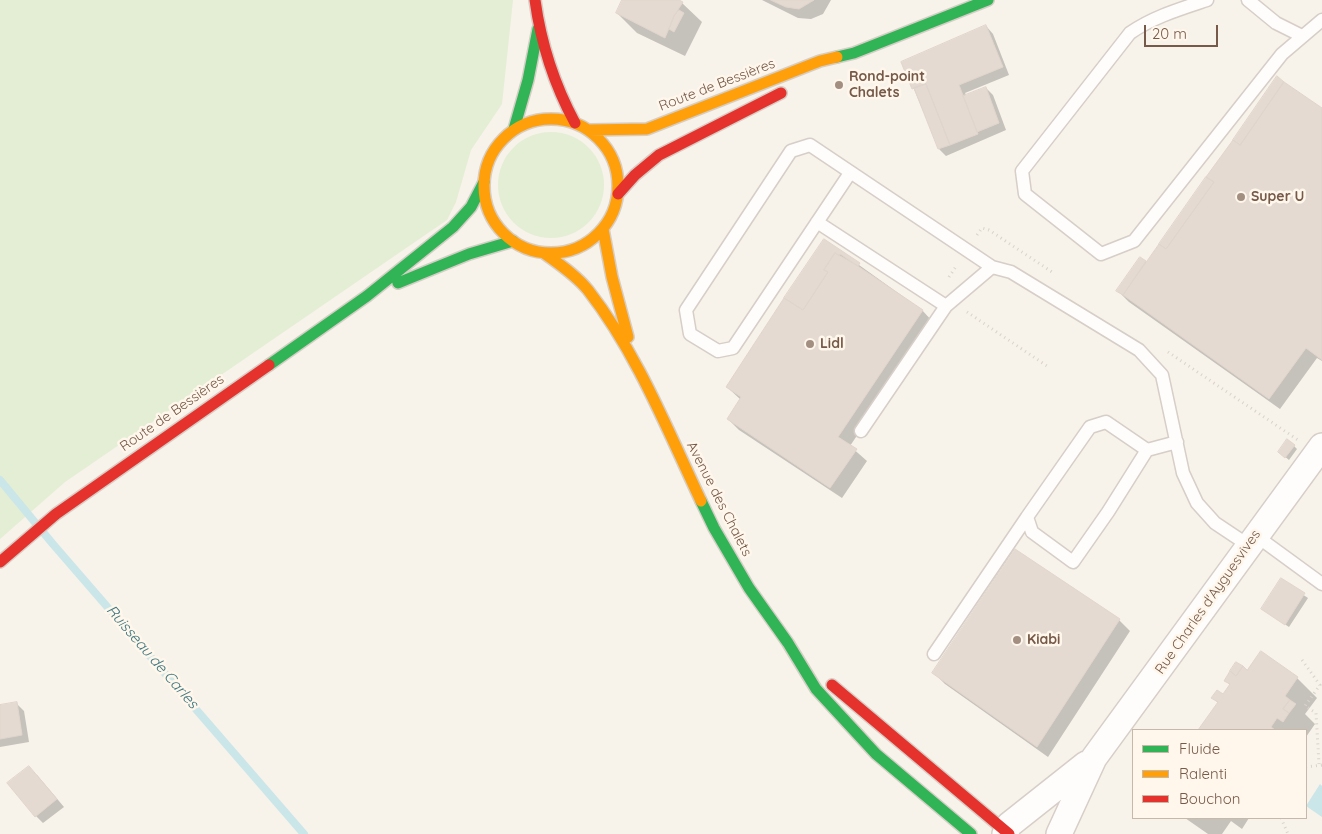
<!DOCTYPE html>
<html>
<head>
<meta charset="utf-8">
<style>
  body { margin:0 }
  #map { position:relative; width:1322px; height:834px; overflow:hidden; background:#f7f2ea; font-family:Quicksand,sans-serif }
  canvas { display:block }
  .legend { position:absolute; left:1132px; top:729px; width:175px; height:90px; box-sizing:border-box; background:#fff7eb; border:1px solid #c8b8aa; margin:0; padding:6px 9px; list-style:none; font-size:15px; color:#765949 }
  .legend li { display:flex; align-items:center; gap:10px; height:25px }
  .legend b { width:25px; border:1px solid #c8b8aa }
  .scale { position:absolute; left:1144px; top:25px; width:74px; height:22px; box-sizing:border-box; border:2px solid #765949; border-top:0; padding-left:6px; font-size:15px; line-height:18px; white-space:nowrap; color:#765949; -webkit-text-stroke:4px #fff7eb; paint-order:stroke }
</style>
</head>
<body>
<div id="map">
<canvas width="1322" height="834"></canvas>
<ul class="legend">
<li><b style="height:6px;background:#30b455"></b>Fluide</li>
<li><b style="height:6px;background:#ff9f0a"></b>Ralenti</li>
<li><b style="height:6px;background:#e5322d"></b>Bouchon</li>
</ul>
<div class="scale">20 m</div>
</div>
<script>
const g = document.querySelector('canvas').getContext('2d');
g.lineJoin = 'round';
function fillPath(path, color) { g.fillStyle = color; g.fill(path, 'evenodd'); }
function trace(path, color, width, dash) { g.strokeStyle = color; g.lineWidth = width; g.lineCap = dash ? 'butt' : 'round'; g.setLineDash(dash || []); g.stroke(path); }
function write(font, color, halo, rows, align = 'center') {
  g.font = font + ' Quicksand,sans-serif'; g.lineWidth = 5; g.setLineDash([]); g.textBaseline = 'middle'; g.strokeStyle = halo; g.fillStyle = color; for (const [text, x, y, turn = 0] of rows) {
    g.save(); g.translate(x, y); g.rotate((+turn || 0) * Math.PI / 180); g.textAlign = isNaN(turn) ? turn : align; if (halo) g.strokeText(text, 0, 0); g.fillText(text, 0, 0); g.restore();
  }
}
const green = new Path2D(`
  M0 0H513L502 104 471 150 456 202 447 220 65 482 0 539Z
  M498 185a53 53 0 1 1 106 0a53 53 0 1 1-106 0Z`);
const water = new Path2D(`
  M1320 784 1322 786V817L1306 806Z`);
const shadow = new Path2D(`
  M624 0H677L682 3 702 22 685 56 637 33 617 13Z
  M762 0H831L823 14 811 19 798 18Z
  M986 26 993 34 1009 75 965 93 967 96 986 88 993 95 1006 130 946 156 939 149 903 63Z
  M1322 110V361L1317 358 1280 409 1129 302 1118 291 1140 258 1147 263Z
  M824 240 922 310 933 322 850 446 867 461 842 498 739 430 728 419 741 400 727 387Z
  M1294 446 1297 449 1289 460 1283 455Z
  M1281 580 1308 598 1289 627 1262 609Z
  M1119 620 1130 631 1048 757 945 684 934 673Z
  M1261 652 1297 678 1317 698 1305 714 1315 724 1306 737V730H1199L1218 703 1213 698 1224 696 1231 686 1225 680 1247 671Z
  M0 704 2 706 17 704 24 711 29 742 0 747Z
  M37 775 64 807 43 823 36 816Z
  M1185 818H1249L1242 829 1231 821 1222 834H1208Z`);
const stream = new Path2D(`
  M0 480 52 543 304 834`);
const building = new Path2D(`
  M622 0H679L683 2 674 16 665 38 616 13Z
  M771 0H814L799 9 786 7Z
  M679 10 684 13 674 32 669 29 674 16Z
  M986 25 1003 67 959 85 978 134 950 145 926 84 912 89 901 62Z
  M1277 76 1284 82 1240 145 1233 140Z
  M1284 82 1322 108V360L1306 348 1269 399 1123 295 1159 244 1166 249 1214 182 1206 177 1233 140 1240 145Z
  M926 84 950 145 938 149 914 88Z
  M986 87 999 123 977 132 963 96Z
  M1206 177 1214 182 1166 249 1159 244Z
  M824 239 860 263 858 266 835 253 824 270 828 272 803 310 784 298Z
  M835 253 839 256 840 254 923 310 838 437 857 449 830 488 727 419 741 397 726 387 784 298 803 310 828 272 824 270Z
  M1140 257 1146 261 1123 295 1116 291Z
  M1287 439 1295 445 1285 458 1278 452Z
  M1015 549 1120 619 1037 747 932 673Z
  M1281 578 1305 593 1285 625 1261 609Z
  M1261 651 1298 677 1285 696 1290 700 1283 709 1289 713 1283 722 1277 718 1271 727 1275 730H1198L1218 702 1211 698 1217 690 1223 694 1230 684 1224 681 1230 671 1236 676 1243 666 1247 670Z
  M1236 662 1243 666 1236 676 1230 671Z
  M1290 700 1296 704 1289 713 1283 709Z
  M17 702 22 735 0 739V705Z
  M29 766 57 799 35 817 7 783Z`);
const path = new Path2D(`
  M977 235 982 228 989 230 1052 272
  M949 277 957 265
  M967 312 1047 366
  M1168 352 1298 440
  M1302 660 1320 685 1305 706 1316 713 1319 764
  M1306 767 1322 765
  M1281 818 1288 834`);
const lane = new Path2D(`
  M1207 0C1180 9 1153 17 1130 33L1022 171 1025 194 1101 254 1134 241 1282 54 1322 20
  M1248 0 1276 23 1302 36
  M817 222 946 306 992 267 810 145 791 151 686 310 690 334 718 351 733 348 850 173
  M992 267 1011 272 1139 350 1162 375 1183 473 1197 503 1215 523 1248 545
  M861 431 946 306
  M1147 450 1106 422 1090 427 1027 517 1032 532 1073 562 1108 512 1147 450 1177 442
  M1255 535 1322 584
  M934 654 1027 517`);
const street = new Path2D(`
  M1005 834 1009 825 1086 764
  M1059 834 1094 758 1322 446`);
const fast = new Path2D(`
  M837 57 854 53 988 0
  M514 129 528 80 538 29
  M398 283 469 254 513 241
  M269 365 367 296 453 227 471 207 484 182
  M701 501 714 528 749 588 788 643 816 689 876 754 971 834`);
const slow = new Path2D(`
  M484 186a67 67 0 1 1 134 0a67 67 0 1 1-134 0Z
  M589 130 647 129 820 61 837 57
  M603 229 612 277 628 337
  M544 253C559 264 576 275 588 290 637 353 667 429 701 501`);
const jam = new Path2D(`
  M535 0C541 44 554 84 575 123
  M618 194 635 175 659 155 781 93
  M0 562 56 514 269 365
  M832 685 1009 834`);
const markers = [
  [839,85,5,"#a38f81"],
  [1241,197,5,"#a38f81"],
  [810,344,5,"#a38f81"],
  [1017,640,5,"#a38f81"]
];
const poiNames = [
  ["Rond-point",849,77],
  ["Chalets",849,93],
  ["Super U",1251,197],
  ["Lidl",820,344],
  ["Kiabi",1027,640]
];
const streetNames = [
  ["Route de Bessières",717,85,-21],
  ["Route de Bessières",172,413,-35],
  ["Avenue des Chalets",719,499,63],
  ["Rue Charles d'Ayguesvives",1208,602,-55]
];
const waterNames = [
  ["Ruisseau de Carles",152,657,49]
];
fillPath(green, '#e3eed4');
fillPath(water, '#cbe6e8');
fillPath(shadow, '#0003');
trace(stream, '#cbe6e8', 8);
fillPath(building, '#e4dad1');
trace(building, '#e0d5cc', 1);
trace(lane, '#d6cec7', 15);
trace(street, '#d6cec7', 28);
trace(fast, '#d6cec6', 14);
trace(slow, '#d6cec6', 14);
trace(jam, '#d6cec6', 14);
trace(path, '#dad2cd', 3, [1, 4]);
trace(lane, '#fefdfc', 12);
trace(street, '#fefdfc', 25);
trace(fast, '#30b455', 11);
trace(slow, '#ff9f0a', 11);
trace(jam, '#e5322d', 11);
for (const [x, y, r, color] of markers) { const dot = new Path2D(); dot.arc(x, y, r, 0, 2 * Math.PI); g.fillStyle = color; g.fill(dot); trace(dot, '#fff7eb', 2); }
write('bold 14px', '#765949', '#fff7eb', poiNames, 'left');
write('14px', '#765949', '#fff7eb', streetNames);
write('italic 15px', '#3f7883', '#fff7eb', waterNames);
</script>
</body>
</html>
